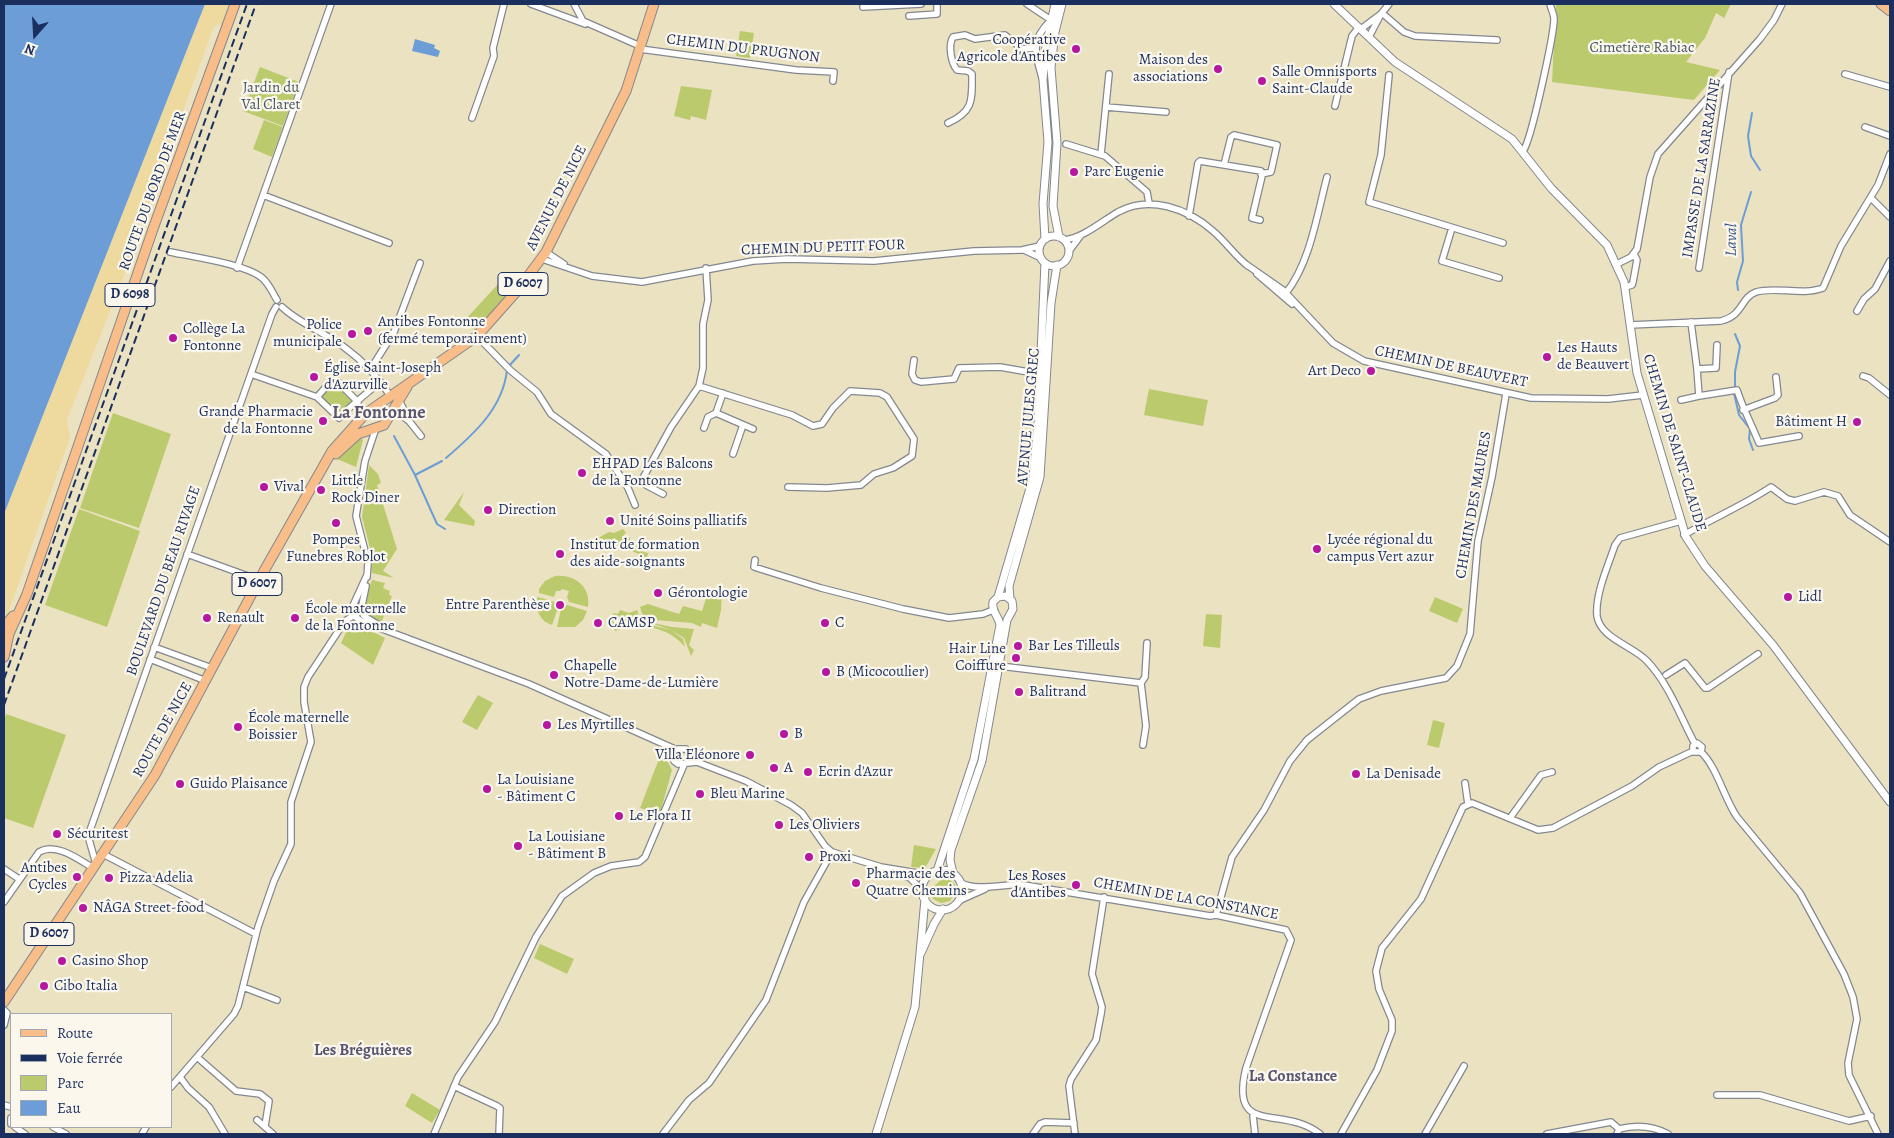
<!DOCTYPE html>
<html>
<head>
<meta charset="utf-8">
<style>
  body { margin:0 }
  #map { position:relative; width:1894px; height:1138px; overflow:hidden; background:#ebe2c1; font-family:Alegreya,serif }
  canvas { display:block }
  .frame { position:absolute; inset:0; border:5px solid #1b2f5e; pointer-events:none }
  .legend { position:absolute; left:10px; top:1013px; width:162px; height:115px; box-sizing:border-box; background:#fbf7ec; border:1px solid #a1a7b3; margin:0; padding:6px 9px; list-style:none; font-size:15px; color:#1b2f5e }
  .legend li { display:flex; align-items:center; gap:10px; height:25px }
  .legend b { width:25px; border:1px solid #a1a7b3 }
  .north { position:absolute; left:10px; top:10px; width:50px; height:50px; -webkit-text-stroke:4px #fbf7ec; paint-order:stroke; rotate:199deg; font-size:14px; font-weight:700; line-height:20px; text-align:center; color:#1b2f5e }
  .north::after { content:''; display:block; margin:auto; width:18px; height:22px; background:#1b2f5e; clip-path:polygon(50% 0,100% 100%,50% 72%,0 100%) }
</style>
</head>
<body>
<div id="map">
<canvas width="1894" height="1138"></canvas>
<div class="frame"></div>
<ul class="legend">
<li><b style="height:6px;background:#f8bd89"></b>Route</li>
<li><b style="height:6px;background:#1b2f5e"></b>Voie ferrée</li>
<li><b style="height:14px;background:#bbca6d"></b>Parc</li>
<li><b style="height:14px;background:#6c9dd6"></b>Eau</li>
</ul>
<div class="north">N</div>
</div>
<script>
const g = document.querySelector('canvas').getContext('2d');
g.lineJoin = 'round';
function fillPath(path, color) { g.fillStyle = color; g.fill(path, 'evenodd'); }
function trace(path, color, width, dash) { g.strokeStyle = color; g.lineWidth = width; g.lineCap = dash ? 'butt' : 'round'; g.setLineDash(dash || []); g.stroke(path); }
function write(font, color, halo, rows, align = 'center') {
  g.font = font + ' Alegreya,serif'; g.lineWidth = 4.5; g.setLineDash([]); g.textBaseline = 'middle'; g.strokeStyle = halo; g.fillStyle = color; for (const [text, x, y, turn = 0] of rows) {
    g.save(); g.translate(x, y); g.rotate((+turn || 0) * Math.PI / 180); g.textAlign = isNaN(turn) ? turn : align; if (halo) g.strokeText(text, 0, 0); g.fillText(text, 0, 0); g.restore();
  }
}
const green = new Path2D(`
  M1556 4H1731L1724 18 1716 13 1705 38 1686 62 1720 70 1694 100 1552 82Z
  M740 31 754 33 750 58 736 56Z
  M260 67 299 82 283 126 243 111Z
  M681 86 712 90 706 120 691 116 690 120 674 116Z
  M264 120 283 127 272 157 253 149Z
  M499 283 512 290 477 332 464 321Z
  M335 383 353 401 339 414 321 397Z
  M1149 389 1208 400 1203 426 1144 415Z
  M113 413 171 434 139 528 80 508Z
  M360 437 363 440 356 467 337 459Z
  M369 465 378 474 381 483 377 485 397 549 383 571 394 578 372 573 371 552 362 517Z
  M464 492 459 505 475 521 474 526 444 520Z
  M79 509 140 531 107 627 45 605Z
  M623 529 626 533 623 535 630 538V544L645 547 643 552 648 553 647 558C632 549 614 548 598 538L609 532 614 533Z
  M555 576C574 574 591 586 588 607L569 602 567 597 569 591 562 589 560 591H556L554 597 539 593V589L545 581Z
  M372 580 385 583 383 588 390 591 389 595 392 596 381 623C357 612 365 601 372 580Z
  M709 589 722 593 721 610 717 628 702 623 701 627 692 623 644 619 640 607 648 604 679 614 683 606 702 611Z
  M538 597 555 602 558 608 552 625C540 621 538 613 535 601Z
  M1435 597 1463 609 1457 623 1429 611Z
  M567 605 587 611 583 620 575 627H557L561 609Z
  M620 610 629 613 637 610 641 621 615 631 610 622 613 613 618 614Z
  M1206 614 1222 615 1220 648 1203 646Z
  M648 622 672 627 694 629 689 645 694 650 691 656 684 638 671 630 683 639 685 647C674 633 657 626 639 627L638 624 643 623 671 630Z
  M353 625H359L385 638 373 665 341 643 347 630Z
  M478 695 493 703 477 730 462 722Z
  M6 714 66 735 33 828 4 818V722Z
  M1433 720 1445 723 1439 748 1427 745Z
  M662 751 672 770 660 814 640 808Z
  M914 845 936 849 925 868 911 867Z
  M945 876 955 884V893L950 901 941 903 933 899 929 891Z
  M540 944 574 959 567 974 534 958Z
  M412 1093 440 1110 432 1123 405 1106Z`);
const sand = new Path2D(`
  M205 4H229L222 24 214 26 145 215 133 222 126 247 132 255 67 420 70 438 7 616 4 618V514Z`);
const water = new Path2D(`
  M4 4H205L4 514Z
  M415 39 435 45 434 48 440 51 438 57 412 51Z`);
const stream = new Path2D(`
  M1752 113 1748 136 1751 156 1760 170
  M1738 290 1737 282 1743 261 1741 225 1751 192
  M1735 334 1740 346 1735 372V387
  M509 366 519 355
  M1734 393 1739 415 1750 429 1749 439 1753 450
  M394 436 415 475 442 461
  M446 458C474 434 503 408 507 370
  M415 475 437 524 445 529`);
const minor = new Path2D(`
  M531 4 585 24
  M574 4 583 21 640 46
  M1027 4 1051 20C1030 41 1035 51 1042 78
  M863 7 921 4
  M1382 13 1404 32 1415 36 1497 40
  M909 16 937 14V4
  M1361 29 1381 14 1389 4
  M1369 37 1380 16
  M640 49 796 70 834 72 833 81
  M1845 74 1890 87
  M1389 75 1381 155 1369 202 1503 243
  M1335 106 1352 36 1359 27
  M1106 107 1166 112
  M472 118 494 56 493 48 504 4
  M948 123C974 111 972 100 972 74L968 71 957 70C951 63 948 45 953 37L965 35 975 39 1005 35 1022 49 1034 48
  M1865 127 1890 136
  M1066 144 1105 156 1147 192 1149 203
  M1523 151C1531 142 1554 34 1554 19 1554 14 1551 9 1550 4
  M1101 154 1109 74
  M1224 165 1231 137 1234 135 1277 145 1271 172 1261 174
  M263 195 389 243
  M1871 198 1890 217
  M1189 216 1198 163 1200 161 1261 171 1262 176 1252 218 1260 220
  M1452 228 1442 261 1499 278
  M1064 240C1083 238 1101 222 1118 212 1149 195 1187 208 1213 231 1226 242 1235 256 1248 266
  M1024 250 1041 258
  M1069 251 1081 235
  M170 252C193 257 244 264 261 277 269 283 272 292 277 300
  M546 252 564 264
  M542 259 592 276 642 282 753 261 787 259 874 261 974 251 1022 250 1040 246
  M1617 264 1631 257 1637 249 1650 177 1658 154 1760 39 1774 20 1782 4
  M1247 265 1283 290 1333 343 1364 361 1531 398 1608 399 1643 395
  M237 268 331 4
  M1699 268 1729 72
  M1257 274 1292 304
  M1625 287 1632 285 1633 282 1637 260 1634 254
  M1286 293C1310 263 1317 215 1327 177
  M282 307C300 324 324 332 344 347 362 360 379 378 391 397
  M1857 311 1864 299 1875 289 1890 261
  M1691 322 1697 369 1716 368 1717 345
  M1630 325 1721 321C1744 315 1740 298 1756 292 1775 286 1802 296 1823 288L1841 246 1878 185 1890 154
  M477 336 510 370 537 392 551 414 606 454 628 488 635 505
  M914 360 912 374 915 380 921 382 954 379 959 368 1000 367 1040 374
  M1697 369 1699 396 1737 390C1743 409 1752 425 1759 443L1799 436
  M370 370 394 332 420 263
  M251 374 317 397
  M1863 376 1869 378 1890 395
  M699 386 792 415 813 426 822 424 833 408 850 391 880 393 887 397 914 439 912 456 893 468 874 474 861 485 827 488 788 487
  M723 393 716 413 753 429
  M1681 400 1699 396
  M358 402 334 378 317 397 339 418C351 405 366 394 380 382
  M400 402 409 421
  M395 410 409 421 421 436
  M1743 410 1775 398 1778 395 1776 377
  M704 428 708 417 716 413
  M733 454 743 425
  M663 494 646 485 643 478 671 427 699 386 703 368V324L708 300 706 268
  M1681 521 1620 538 1615 545C1608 566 1595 594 1597 616 1600 638 1633 646 1647 661 1669 684 1680 716 1695 744
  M1684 535C1713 518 1744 505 1771 487L1787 499 1795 501 1824 492 1838 496 1850 515 1890 542
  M187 554 259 580
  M755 560 754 567 821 588 903 609 949 618 983 614 993 610
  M367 575 351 610 353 615 361 621 529 684 677 750
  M367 577 368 563 356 516 365 461 376 428
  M366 586 361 610 364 616 380 626
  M154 647 212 668
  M150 659 206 681
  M1000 666 1141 683 1146 726 1143 745
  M1666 675 1685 663 1705 688H1708L1758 654
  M1141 683 1145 677 1147 643
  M1693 752V746L1697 743 1702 747 1701 752
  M1701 752C1717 767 1724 798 1737 817L1800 893 1844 974 1853 997 1857 1019 1848 1063 1849 1075 1878 1134
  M673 754 678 749H686L697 762 746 781 791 805 802 813 825 846 832 852 881 867 929 875
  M673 754 674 761 678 764 697 762
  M1465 783 1468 804
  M1510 818 1541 775 1552 772
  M103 854 256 934
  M96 864 88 836 272 314 276 307
  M4 869 19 879
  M898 873 910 878 923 891
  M961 883C980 892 1003 883 1024 885L1210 916 1216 915 1286 930 1291 940 1246 1068C1229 1138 1282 1104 1320 1134
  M958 901 985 889
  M4 902 39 852C56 842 78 859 93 868
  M1216 915 1232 857 1264 810 1290 761 1307 740 1359 699 1381 691 1446 678 1457 666 1470 634 1478 541 1492 477 1506 394
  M243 987 277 1000
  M4 1010 7 1013 4 1025
  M197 1057 236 1091 260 1094 269 1101 265 1126
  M180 1077 188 1088 209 1107 225 1134
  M454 1086 497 1106 500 1108 499 1134
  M171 1087 234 1014 238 1006 258 927 274 881 291 844V802L311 742 304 702V687L308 677 345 621 361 611
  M1717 1095H1760L1849 1121 1871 1116
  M4 1105 11 1107
  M1253 1116 1255 1134
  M11 1118V1124
  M257 1120 273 1134
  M15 1127 25 1134
  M53 1127 66 1134
  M1619 1129C1635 1125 1653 1126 1668 1134
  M142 1134 146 1127
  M434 1134 458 1077 495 1022 536 937 562 896 594 873 611 866 639 862 645 857 684 765
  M663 1134 689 1100 709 1083 766 1000 804 902 832 852
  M1033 1134 1040 1124 1045 1122 1074 1123
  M1075 1134 1069 1086 1071 1079 1096 1040 1101 1014 1102 1007 1092 974 1104 897
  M1341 1134 1377 1070 1392 1031V1020L1379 989 1376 971 1382 948 1421 899 1463 807 1472 803 1538 830 1553 828 1632 786 1659 767 1691 752H1701
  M1425 1134 1464 1066
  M1547 1134 1611 1122 1619 1129 1617 1134`);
const tertiary = new Path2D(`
  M1334 4 1395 62 1512 139 1551 188 1607 245 1624 282 1637 373 1686 537 1705 566 1773 645 1890 802
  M1039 251a15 15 0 1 1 30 0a15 15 0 1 1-30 0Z
  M1059 237 1053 206 1057 143 1051 68 1055 32 1062 4
  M1045 239 1043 204 1048 142 1043 80 1046 46 1055 4
  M998 597 1033 478 1038 421 1045 263
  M1010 598 1009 586 1040 477 1051 303 1057 265
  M922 890a20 20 0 1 1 40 0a20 20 0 1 1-40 0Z
  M937 871 974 759 1000 625C999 616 991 612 993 602L998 597 1006 596 1012 601 1013 609 1007 620 982 761 951 850 950 860 953 873
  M921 953 934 924 943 909
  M876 1134 915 1007 925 899`);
const primary = new Path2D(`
  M1881 4 1890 11
  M336 454 358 434 384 425 407 387
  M4 627 13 616
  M4 657 9 634 27 594 153 229 235 4
  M4 1002 155 775 264 571 332 451 365 414 477 336 517 291 546 252 626 91 654 4`);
const rail = new Path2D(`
  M4 679 247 4
  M4 705 256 4`);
const markers = [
  [1076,49,5,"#b5179e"],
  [1218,69,5,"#b5179e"],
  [1262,81,5,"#b5179e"],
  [1074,172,5,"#b5179e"],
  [368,331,5,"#b5179e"],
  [352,334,5,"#b5179e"],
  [173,338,5,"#b5179e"],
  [1547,357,5,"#b5179e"],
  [1371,371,5,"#b5179e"],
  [314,377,5,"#b5179e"],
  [323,421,5,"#b5179e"],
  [1857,422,5,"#b5179e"],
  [582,473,5,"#b5179e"],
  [264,487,5,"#b5179e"],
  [321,490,5,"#b5179e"],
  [488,510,5,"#b5179e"],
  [610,521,5,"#b5179e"],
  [336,523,5,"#b5179e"],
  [1317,549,5,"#b5179e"],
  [560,554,5,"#b5179e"],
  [658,593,5,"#b5179e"],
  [1788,597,5,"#b5179e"],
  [560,605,5,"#b5179e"],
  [207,618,5,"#b5179e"],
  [295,618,5,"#b5179e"],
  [598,623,5,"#b5179e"],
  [825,623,5,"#b5179e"],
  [1018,646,5,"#b5179e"],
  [1016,658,5,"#b5179e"],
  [826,672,5,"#b5179e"],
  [554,675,5,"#b5179e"],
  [1019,692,5,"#b5179e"],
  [547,725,5,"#b5179e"],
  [238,727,5,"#b5179e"],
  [784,734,5,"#b5179e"],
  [750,755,5,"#b5179e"],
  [774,768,5,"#b5179e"],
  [808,772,5,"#b5179e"],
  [1356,774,5,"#b5179e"],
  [180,784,5,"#b5179e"],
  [487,789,5,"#b5179e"],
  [700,794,5,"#b5179e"],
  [619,816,5,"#b5179e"],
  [779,825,5,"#b5179e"],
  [57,834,5,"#b5179e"],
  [518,846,5,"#b5179e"],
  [809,857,5,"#b5179e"],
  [77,877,5,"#b5179e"],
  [109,878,5,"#b5179e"],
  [856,883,5,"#b5179e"],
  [1076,885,5,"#b5179e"],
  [83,908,5,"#b5179e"],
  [62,961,5,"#b5179e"],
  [44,986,5,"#b5179e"]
];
const shields = [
  [523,284,50],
  [130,295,50],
  [257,584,50],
  [49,934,50]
];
const shieldNames = [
  ["D 6007",523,284],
  ["D 6098",130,295],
  ["D 6007",257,584],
  ["D 6007",49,934]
];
const poiNames = [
  ["Coopérative",1066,40,"right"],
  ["Agricole d'Antibes",1066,57,"right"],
  ["Maison des",1208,60,"right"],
  ["associations",1208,77,"right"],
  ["Salle Omnisports",1272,72],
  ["Saint-Claude",1272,89],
  ["Parc Eugenie",1084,172],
  ["Antibes Fontonne",378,322],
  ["(fermé temporairement)",378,339],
  ["Police",342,325,"right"],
  ["municipale",342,342,"right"],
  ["Collège La",183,329],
  ["Fontonne",183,346],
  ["Les Hauts",1557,348],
  ["de Beauvert",1557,365],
  ["Église Saint-Joseph",324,368],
  ["d'Azurville",324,385],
  ["Art Deco",1361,371,"right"],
  ["Grande Pharmacie",313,412,"right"],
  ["de la Fontonne",313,429,"right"],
  ["Bâtiment H",1847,422,"right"],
  ["EHPAD Les Balcons",592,464],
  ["de la Fontonne",592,481],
  ["Little",331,481],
  ["Rock Diner",331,498],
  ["Vival",274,487],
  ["Direction",498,510],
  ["Unité Soins palliatifs",620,521],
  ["Pompes",336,540,"center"],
  ["Funebres Roblot",336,557,"center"],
  ["Lycée régional du",1327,540],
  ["campus Vert azur",1327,557],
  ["Institut de formation",570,545],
  ["des aide-soignants",570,562],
  ["Gérontologie",668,593],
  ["Lidl",1798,597],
  ["Entre Parenthèse",550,605,"right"],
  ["École maternelle",305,609],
  ["de la Fontonne",305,626],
  ["Renault",217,618],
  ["CAMSP",608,623],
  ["C",835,623],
  ["Bar Les Tilleuls",1028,646],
  ["Hair Line",1006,649,"right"],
  ["Coiffure",1006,666,"right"],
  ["Chapelle",564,666],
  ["Notre-Dame-de-Lumière",564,683],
  ["B (Micocoulier)",836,672],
  ["Balitrand",1029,692],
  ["École maternelle",248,718],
  ["Boissier",248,735],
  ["Les Myrtilles",557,725],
  ["B",794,734],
  ["Villa Eléonore",740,755,"right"],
  ["A",784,768],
  ["Ecrin d'Azur",818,772],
  ["La Denisade",1366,774],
  ["La Louisiane",497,780],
  ["- Bâtiment C",497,797],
  ["Guido Plaisance",190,784],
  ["Bleu Marine",710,794],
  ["Le Flora II",629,816],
  ["Les Oliviers",789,825],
  ["Sécuritest",67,834],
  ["La Louisiane",528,837],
  ["- Bâtiment B",528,854],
  ["Proxi",819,857],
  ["Antibes",67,868,"right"],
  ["Cycles",67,885,"right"],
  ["Pharmacie des",866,874],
  ["Quatre Chemins",866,891],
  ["Les Roses",1066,876,"right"],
  ["d'Antibes",1066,893,"right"],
  ["Pizza Adelia",119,878],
  ["NÂGA Street-food",93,908],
  ["Casino Shop",72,961],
  ["Cibo Italia",54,986]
];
const parkNames = [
  ["Cimetière Rabiac",1642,48],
  ["Jardin du",271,88],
  ["Val Claret",271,105]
];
const streetNames = [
  ["CHEMIN DU PRUGNON",743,49,7],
  ["IMPASSE DE LA SARRAZINE",1702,168,-81],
  ["ROUTE DU BORD DE MER",153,191,-70],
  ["AVENUE DE NICE",557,198,-63],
  ["CHEMIN DU PETIT FOUR",823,248,-2],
  ["CHEMIN DE BEAUVERT",1451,367,12],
  ["AVENUE JULES GREC",1029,417,-85],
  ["CHEMIN DE SAINT-CLAUDE",1674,443,73],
  ["CHEMIN DES MAURES",1474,505,-80],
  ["BOULEVARD DU BEAU RIVAGE",164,581,-71],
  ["ROUTE DE NICE",163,730,-61],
  ["CHEMIN DE LA CONSTANCE",1186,899,10]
];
const waterNames = [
  ["Laval",1732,240,-89]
];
const neighbourhoodNames = [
  ["Les Bréguières",363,1051],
  ["La Constance",1293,1077]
];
const quarterNames = [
  ["La Fontonne",379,414]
];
fillPath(green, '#bbca6d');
fillPath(sand, '#eeda9e');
fillPath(water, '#6c9dd6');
trace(stream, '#6c9dd6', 2);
trace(minor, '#838890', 8);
trace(tertiary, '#838890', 9);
trace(primary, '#838890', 11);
trace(minor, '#fff', 5.5);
trace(tertiary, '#fff', 7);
trace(primary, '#f8bd89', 9);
trace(rail, '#1b2f5e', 2, [8, 4]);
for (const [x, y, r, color] of markers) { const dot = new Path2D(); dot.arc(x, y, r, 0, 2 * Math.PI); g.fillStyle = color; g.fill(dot); trace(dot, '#fbf7ec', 2); }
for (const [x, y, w] of shields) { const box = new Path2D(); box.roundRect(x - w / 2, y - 11.5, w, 23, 4); g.fillStyle = '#fbf7ec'; g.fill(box); trace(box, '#1b2f5e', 1); }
write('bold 14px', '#1b2f5e', null, shieldNames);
write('15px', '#1b2f5e', '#fbf7ec', poiNames, 'left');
write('15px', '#435662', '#fbf7ec', parkNames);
write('15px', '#1b2f5e', '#fbf7ec', streetNames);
write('italic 16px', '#375688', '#fbf7ec', waterNames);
write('bold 16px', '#5a5672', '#fbf7ec', neighbourhoodNames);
write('bold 18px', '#5a5672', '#fbf7ec', quarterNames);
</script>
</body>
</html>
